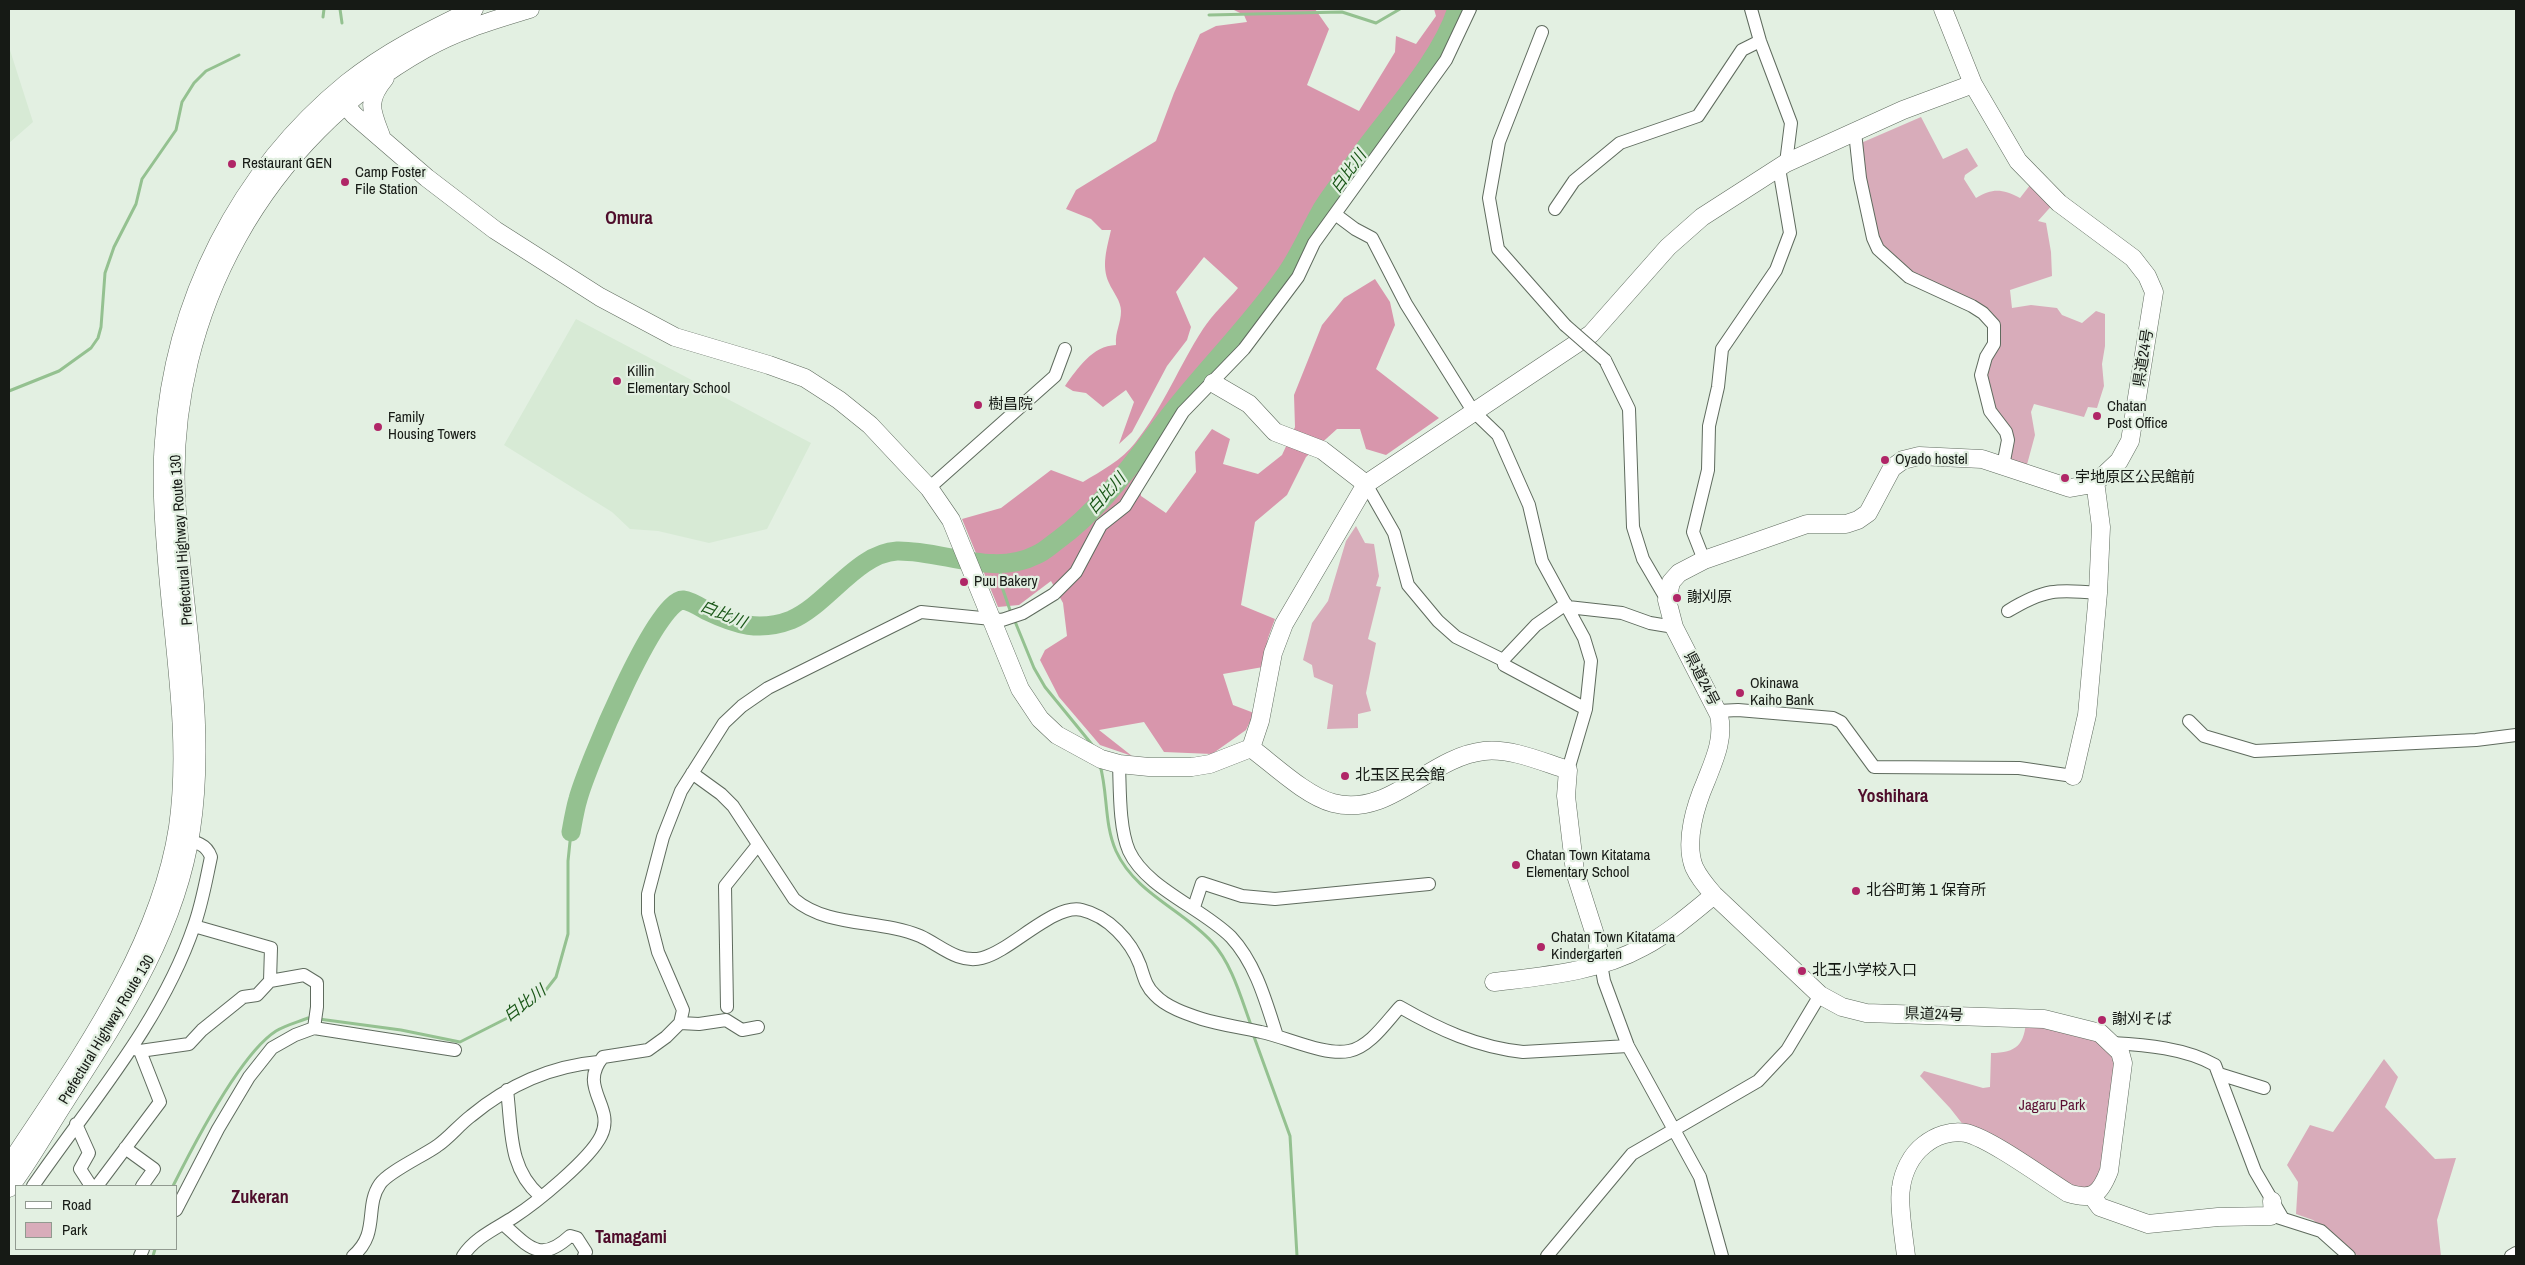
<!DOCTYPE html>
<html>
<head>
<meta charset="utf-8">
<style>
  body { margin:0 }
  #map { position:relative; width:2525px; height:1265px; overflow:hidden; background:#e3f0e2; font-family:"Archivo Narrow",sans-serif }
  canvas { display:block }
  .frame { position:absolute; inset:0; border:10px solid #161a15; pointer-events:none }
  .legend { position:absolute; left:15px; top:1185px; width:162px; height:65px; box-sizing:border-box; background:#e3f0e2; border:1px solid #919a90; margin:0; padding:6px 9px; list-style:none; font-size:15px; color:#161a15 }
  .legend li { display:flex; align-items:center; gap:10px; height:25px }
  .legend b { width:25px; border:1px solid #919a90 }
</style>
</head>
<body>
<div id="map">
<canvas width="2525" height="1265"></canvas>
<div class="frame"></div>
<ul class="legend">
<li><b style="height:6px;background:#fff"></b>Road</li>
<li><b style="height:14px;background:#d8acba"></b>Park</li>
</ul>
</div>
<script>
const g = document.querySelector('canvas').getContext('2d');
g.lineJoin = 'round';
function fillPath(path, color) { g.fillStyle = color; g.fill(path, 'evenodd'); }
function trace(path, color, width, dash) { g.strokeStyle = color; g.lineWidth = width; g.lineCap = dash ? 'butt' : 'round'; g.setLineDash(dash || []); g.stroke(path); }
function write(font, color, halo, rows, align = 'center') {
  g.font = font + ' "Archivo Narrow","Noto Sans JP",sans-serif'; g.lineWidth = 4.5; g.setLineDash([]); g.textBaseline = 'middle'; g.strokeStyle = halo; g.fillStyle = color; for (const [text, x, y, turn = 0] of rows) {
    g.save(); g.translate(x, y); g.rotate((+turn || 0) * Math.PI / 180); g.textAlign = isNaN(turn) ? turn : align; if (halo) g.strokeText(text, 0, 0); g.fillText(text, 0, 0); g.restore();
  }
}
const built = new Path2D(`
  M9 47 33 122 9 143Z
  M576 319 811 443 767 529 709 543 658 531 630 529 612 512 504 445Z`);
const green = new Path2D(`
  M1921 117 1943 159 1967 148 1978 166 1965 175 1964 179 1976 198C1993 188 2002 189 2020 198L2034 180 2055 202 2038 221 2046 223 2051 252 2052 276 2010 290 2012 308 2031 305 2057 308 2062 315 2082 323 2096 311 2105 314V346L2102 364 2104 386 2097 408 2088 407 2084 417 2034 404 2031 412 2035 435 2025 472 2003 465 2008 443 1983 380 1992 323 1921 284 1882 247 1864 177 1861 143Z
  M1356 526 1365 543 1374 544 1379 576 1376 586 1381 587 1368 639 1376 643 1366 693 1371 711 1358 714V728L1327 729 1333 685 1314 677 1312 665 1303 660 1312 623 1328 601 1346 541Z
  M2026 1019 2100 1033 2120 1052 2109 1171 2092 1196 1972 1136 1950 1108 1920 1076 1924 1071 1983 1088 1990 1087 1991 1053C2017 1053 2025 1044 2026 1019Z
  M2384 1059 2398 1077 2385 1107 2435 1159 2456 1158 2437 1220 2441 1256H2358L2313 1220 2296 1214 2298 1182 2287 1165 2310 1125 2333 1132Z`);
const forest = new Path2D(`
  M1232 9H1315L1329 29 1307 85 1359 111 1395 52 1396 36 1416 44 1436 16 1434 9H1460V11L1451 35 1428 74 1339 195 1284 284 1165 427 1139 467 1141 496 1166 513 1196 472 1195 452 1212 429 1230 439 1223 464 1258 474 1282 455 1295 427 1294 395 1322 325 1344 298 1375 279 1390 302 1395 325 1376 369 1439 418 1386 455 1366 449 1360 429H1337L1306 457 1287 495 1255 522 1241 605 1275 619 1268 638 1263 667 1223 674 1233 705 1254 713 1246 730 1212 754 1164 752 1144 722 1099 730 1132 756 1100 745 1059 697 1040 660 1045 650 1067 636 1063 603 1051 581 1019 605 998 607 962 519 1001 508 1051 470 1083 482C1101 471 1122 460 1135 443 1163 408 1179 366 1203 329 1213 314 1227 301 1238 288L1204 257 1176 292 1191 327 1187 340 1167 366 1132 432 1119 444 1134 402 1126 390 1103 407 1086 393 1073 391 1065 386C1078 368 1092 346 1116 345 1115 331 1121 324 1121 311 1121 301 1113 292 1109 283 1101 266 1107 248 1111 230H1102L1091 219 1066 209 1076 190 1156 141 1174 93 1200 34 1216 26 1247 22 1244 15Z`);
const stream = new Path2D(`
  M340 9 342 23
  M1209 15 1342 12 1376 23 1400 9
  M323 17 324 9
  M9 391 59 371 91 348 98 338 101 327 105 273 114 247 136 204 142 179 176 130 182 102 194 83 206 71 239 55
  M1000 564 1001 584 1011 613
  M1014 619 1034 668 1045 687 1094 747
  M1100 765C1108 793 1104 824 1116 851 1135 893 1183 910 1212 942 1232 964 1241 998 1251 1025
  M319 1019 401 1030 460 1042 523 1010 542 995 556 977 568 934V861L571 832
  M1253 1034 1290 1136 1297 1256
  M173 1186C193 1146 240 1054 276 1031 286 1025 298 1022 308 1018H313
  M153 1256 155 1249`);
const river = new Path2D(`
  M571 832C573 821 575 809 578 799 586 769 656 599 683 600 691 601 700 607 707 611 736 625 760 632 791 620 827 605 857 553 897 551 942 550 993 577 1036 555 1044 552 1051 545 1058 540 1103 507 1132 463 1166 420 1204 370 1250 326 1286 274 1300 254 1310 230 1322 209 1331 194 1343 180 1353 165 1387 116 1439 64 1457 9`);
const street = new Path2D(`
  M1751 9 1760 41 1791 123 1786 163
  M1542 32 1499 142 1489 198 1498 249 1565 325
  M1855 132 1860 178 1873 238 1878 249 1909 277 1972 306 1983 313 1994 325V344L1986 357 1981 375 1990 411 2006 432 2008 440 2003 466
  M1555 209 1574 181 1620 143 1698 116 1742 50 1760 41
  M1335 214 1355 229 1372 238 1406 304 1473 411 1498 435 1529 505 1542 561 1584 638 1591 661 1586 709 1568 770
  M1605 360 1629 409 1633 527 1643 559 1667 600
  M1366 484 1394 533 1408 585 1438 621 1456 637 1503 660 1504 665 1586 709
  M929 488 1055 376 1065 349
  M1704 560 1693 532 1708 470 1709 426 1718 387 1722 349 1776 270 1790 233 1779 168
  M1568 607 1622 613 1650 623 1674 627
  M2008 611C2044 589 2057 589 2098 593
  M1503 660 1536 625 1566 604
  M1718 711 1738 710 1833 718 1841 722 1874 767 2019 768 2073 776
  M2189 721 2204 736 2255 751 2476 740 2516 735
  M1119 764C1120 790 1119 828 1129 851 1146 888 1202 908 1231 937 1256 964 1266 1002 1277 1036
  M692 773 721 794 733 806 794 899C828 928 880 919 920 936 940 945 958 964 982 958 1011 951 1054 903 1082 910 1108 916 1131 941 1140 965 1144 977 1146 987 1155 995 1166 1007 1187 1014 1202 1019 1221 1025 1241 1027 1261 1032 1286 1037 1324 1056 1349 1051 1370 1047 1387 1021 1400 1007 1440 1030 1477 1047 1523 1052L1628 1046
  M1194 907 1202 883 1242 896 1275 899 1429 884
  M1601 964 1604 981 1628 1046 1700 1177 1722 1256
  M727 1007 725 886 757 846
  M680 1023 699 1024 726 1020 742 1030 758 1027
  M314 1028 455 1050
  M2112 1043C2146 1045 2185 1048 2215 1065L2255 1171 2282 1217
  M140 1051 189 1044 202 1030 243 997 257 995 270 981 271 948 194 926
  M2219 1074 2264 1088
  M507 1090C512 1130 508 1168 540 1196
  M76 1124 89 1153 80 1169 91 1186
  M125 1148 154 1169 142 1186
  M33 1186C90 1103 161 1023 194 926 202 904 206 880 211 857 206 843 195 842 182 840
  M97 1186 160 1102 140 1051 132 1048
  M176 1210 218 1129 249 1077 272 1048 295 1035 314 1028 317 1007V983L304 975 270 981
  M2274 1216 2321 1231 2349 1256
  M503 1224C528 1246 540 1264 570 1236L577 1238 586 1252 584 1256
  M140 1256 143 1249
  M353 1256C380 1233 364 1207 380 1184 388 1172 423 1156 437 1146 449 1138 459 1125 471 1116 507 1086 551 1066 598 1062
  M463 1256C474 1238 497 1228 514 1217 536 1203 590 1159 601 1136 616 1106 577 1088 603 1057L648 1050 666 1037 680 1023 683 1010 658 952 648 913V894L663 837 681 791 724 723 742 706 768 688 921 612 1002 620 1023 613 1054 594 1076 572 1101 525 1125 506 1183 412 1244 349 1298 277 1314 243 1446 60 1470 9
  M1547 1256 1632 1154 1758 1081 1787 1050 1820 995
  M2511 1256 2516 1253`);
const secondary = new Path2D(`
  M337 95 354 115 427 178 495 230 600 297 675 337 769 365 805 378 839 400 870 425 929 488 951 520 1020 689 1040 719 1057 735 1101 759 1119 764 1149 767H1192L1210 764 1251 748
  M381 136C371 110 366 101 385 78
  M1213 383 1249 404 1275 432 1322 450 1366 484
  M1251 748 1260 721 1273 653 1284 624 1366 484 1591 334 1668 247 1702 217 1786 163 1903 110 1973 84
  M1251 748C1274 765 1306 796 1333 803 1390 818 1429 757 1484 751 1512 748 1542 762 1568 770L1566 796 1575 872 1597 941 1601 964
  M2073 776 2087 715 2098 593 2101 527 2095 481
  M1494 982C1544 976 1598 972 1643 947 1669 933 1691 914 1714 895
  M9 1165C76 1063 159 951 178 827 191 735 172 639 166 548 163 512 161 476 164 441 173 302 239 171 347 83 386 52 430 30 474 9
  M9 1188C30 1161 47 1129 66 1100 120 1015 176 931 191 830 208 719 181 606 176 495 168 312 266 138 425 49 458 30 494 20 530 9
  M2092 1196 2100 1207 2148 1224 2218 1217 2271 1216 2273 1214 2272 1201
  M1906 1256C1904 1238 1898 1204 1901 1188 1903 1172 1911 1155 1924 1145 1935 1136 1951 1130 1966 1133 1991 1139 2044 1178 2068 1193 2093 1201 2100 1194 2109 1171L2123 1063 2120 1052 2100 1033 2044 1019 1866 1013 1842 1007 1820 995 1714 895C1706 886 1699 878 1694 867 1684 841 1696 804 1706 781 1715 758 1724 739 1719 715L1674 627 1667 600 1671 582 1679 573 1704 560 1807 524H1846L1858 520 1868 513 1892 468 1903 460 1919 456 1982 459 2070 488 2087 485 2102 477 2119 461 2130 441 2154 292 2147 276 2133 258 2059 203 2018 161 1973 84 1943 9`);
const streetBridge = new Path2D(`
  M1565 325 1605 360`);
const markers = [
  [232,164,5,"#b02667"],
  [345,182,5,"#b02667"],
  [617,381,5,"#b02667"],
  [978,405,5,"#b02667"],
  [2097,416,5,"#b02667"],
  [378,427,5,"#b02667"],
  [1885,460,5,"#b02667"],
  [2065,478,5,"#b02667"],
  [964,582,5,"#b02667"],
  [1677,598,5,"#b02667"],
  [1740,693,5,"#b02667"],
  [1345,776,5,"#b02667"],
  [1516,865,5,"#b02667"],
  [1856,891,5,"#b02667"],
  [1541,947,5,"#b02667"],
  [1802,971,5,"#b02667"],
  [2102,1020,5,"#b02667"]
];
const poiNames = [
  ["Restaurant GEN",242,164],
  ["Camp Foster",355,173],
  ["File Station",355,190],
  ["Killin",627,372],
  ["Elementary School",627,389],
  ["樹昌院",988,405],
  ["Chatan",2107,407],
  ["Post Office",2107,424],
  ["Family",388,418],
  ["Housing Towers",388,435],
  ["Oyado hostel",1895,460],
  ["宇地原区公民館前",2075,478],
  ["Puu Bakery",974,582],
  ["謝刈原",1687,598],
  ["Okinawa",1750,684],
  ["Kaiho Bank",1750,701],
  ["北玉区民会館",1355,776],
  ["Chatan Town Kitatama",1526,856],
  ["Elementary School",1526,873],
  ["北谷町第１保育所",1866,891],
  ["Chatan Town Kitatama",1551,938],
  ["Kindergarten",1551,955],
  ["北玉小学校入口",1812,971],
  ["謝刈そば",2112,1020]
];
const streetNames = [
  ["県道24号",2144,358,-81],
  ["Prefectural Highway Route 130",182,540,-94],
  ["県道24号",1701,679,63],
  ["県道24号",1934,1015,2],
  ["Prefectural Highway Route 130",107,1030,-59]
];
const parkNames = [
  ["Jagaru Park",2052,1106]
];
const waterNames = [
  ["白比川",1349,172,-54],
  ["白比川",1107,494,-48],
  ["白比川",723,615,22],
  ["白比川",525,1004,-37]
];
const quarterNames = [
  ["Omura",629,219],
  ["Yoshihara",1893,797],
  ["Zukeran",260,1198],
  ["Tamagami",631,1238]
];
fillPath(built, '#d7ead5');
fillPath(green, '#d8acba');
fillPath(forest, '#d896ac');
trace(stream, '#94c190', 3);
trace(river, '#94c190', 19);
trace(street, '#5f6b5e', 14);
trace(secondary, '#5f6b5e', 19);
trace(street, '#fff', 12);
trace(secondary, '#fff', 18);
trace(streetBridge, '#5f6b5e', 14, []);
trace(streetBridge, '#fff', 12);
for (const [x, y, r, color] of markers) { const dot = new Path2D(); dot.arc(x, y, r, 0, 2 * Math.PI); g.fillStyle = color; g.fill(dot); trace(dot, '#e3f0e2', 2); }
write('15px', '#161a15', '#e3f0e2', poiNames, 'left');
write('15px', '#161a15', '#e3f0e2', streetNames);
write('15px', '#5c0f33', '#e3f0e2', parkNames);
write('italic 16px', '#1a5718', '#e3f0e2', waterNames);
write('bold 18px', '#4f0d2b', '#e3f0e2', quarterNames);
</script>
</body>
</html>
